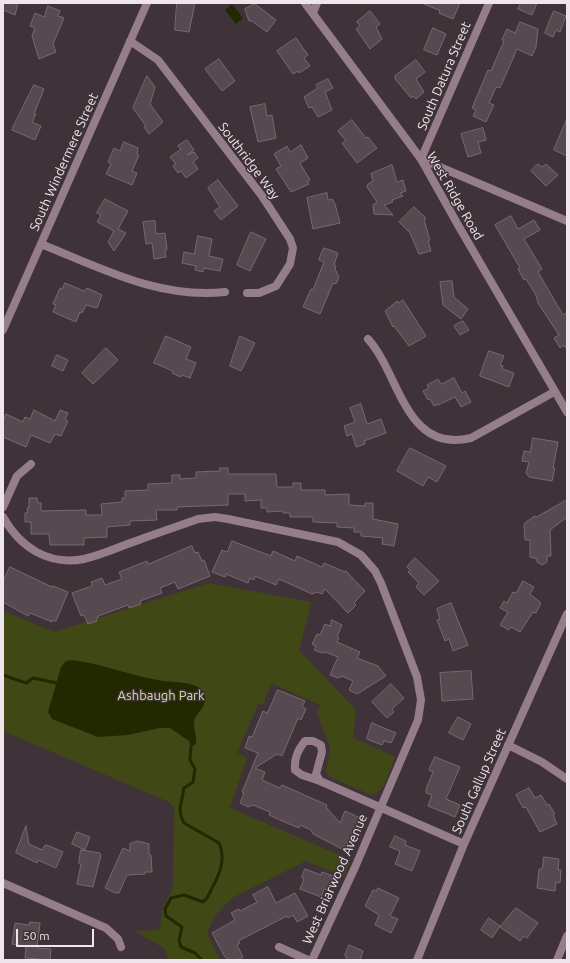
<!DOCTYPE html>
<html>
<head>
<meta charset="utf-8">
<style>
  body { margin:0 }
  #map { position:relative; width:570px; height:963px; overflow:hidden; background:#3f3339; font-family:Ubuntu,sans-serif }
  canvas { display:block }
  .frame { position:absolute; inset:0; border:4px solid #eee6ea; pointer-events:none }
  .scale { position:absolute; left:16px; top:929px; width:78px; height:18px; box-sizing:border-box; border:2px solid #eee6ea; border-top:0; padding-left:5px; font-size:12px; line-height:14px; white-space:nowrap; color:#eee6ea; -webkit-text-stroke:3px #3f3339; paint-order:stroke }
</style>
</head>
<body>
<div id="map">
<canvas width="570" height="963"></canvas>
<div class="frame"></div>
<div class="scale">50 m</div>
</div>
<script>
const g = document.querySelector('canvas').getContext('2d');
g.lineJoin = 'round';
function fillPath(path, color) { g.fillStyle = color; g.fill(path, 'evenodd'); }
function trace(path, color, width, dash) { g.strokeStyle = color; g.lineWidth = width; g.lineCap = dash ? 'butt' : 'round'; g.setLineDash(dash || []); g.stroke(path); }
function write(font, color, halo, rows, align = 'center') {
  g.font = font + ' Ubuntu,sans-serif'; g.lineWidth = 3; g.setLineDash([]); g.textBaseline = 'middle'; g.strokeStyle = halo; g.fillStyle = color; for (const [text, x, y, turn = 0] of rows) {
    g.save(); g.translate(x, y); g.rotate((+turn || 0) * Math.PI / 180); g.textAlign = isNaN(turn) ? turn : align; if (halo) g.strokeText(text, 0, 0); g.fillText(text, 0, 0); g.restore();
  }
}
const green = new Path2D(`
  M209 583 311 602 299 650 356 710 353 738 395 757C390 769 385 794 371 795L332 778 326 772 330 747 317 713 320 705 271 683 263 705 259 703 237 753 247 758 230 808 351 860 344 877 306 861 232 898 215 916 207 933 220 960H169L165 949 135 931 160 930 162 910 173 887 174 808 169 802 3 731V611L54 632Z`);
const water = new Path2D(`
  M232 4 243 18 236 24 225 10Z
  M71 660C107 664 139 680 175 682 184 683 197 683 203 692 210 703 199 710 195 719 191 728 199 737 195 745L191 746 189 741 170 728H159L128 735 98 737 57 721 52 719 48 712 61 667 66 661Z`);
const stream = new Path2D(`
  M3 675 26 683 33 678 57 683
  M191 746 190 760 195 769 193 782 184 788 180 809 181 816 184 823 219 843C228 863 216 880 207 898L203 902 184 895 171 898 165 909 166 916 182 927 179 940 181 947 195 953 202 960`);
const building = new Path2D(`
  M3 3H18L15 15 3 10Z
  M177 3H195L189 32 175 30Z
  M422 3H460L453 19 439 13 440 11Z
  M521 3H537L532 15 518 9Z
  M255 4 276 20 267 32 252 21H249L245 9Z
  M48 6 60 11 58 16 64 18 53 44 56 52 39 59 32 36 35 28 30 26 35 13 44 17Z
  M370 11 380 24 376 27 382 39 370 49 356 29 360 26 357 22Z
  M554 11 566 16 560 32 556 30 553 37 545 33Z
  M520 22 538 29 536 47 532 56 517 49 500 88 496 87 489 103 494 105 486 122 473 116 476 110 472 108 488 70 491 71 504 41 502 40 507 29 515 33Z
  M433 28 446 34 437 55 424 50Z
  M296 38 308 55 304 58 310 66 299 73 298 71 293 74 277 51Z
  M219 59 235 81 222 91 205 69Z
  M416 60 425 72 416 79 424 92 416 99 413 96 411 98 395 79V76Z
  M147 76 155 87 150 104 163 122 149 134 144 127 146 126 133 108Z
  M328 79 333 88 325 92 332 110 318 117 312 107 309 108 304 97 318 88 316 85Z
  M34 85 44 89 34 114H36L32 122 41 126 35 140 12 130Z
  M265 104 267 116 272 115 276 138 258 142 250 107Z
  M567 119V156L554 150Z
  M352 120 366 138 368 137 377 148 357 163 342 143 346 141 338 131Z
  M483 128 486 140 478 142 481 153 468 157 461 134Z
  M187 140 194 150 187 155 194 152 198 158 193 162 198 169 186 178 181 171 178 173 173 166 176 164 170 157 181 149 178 146Z
  M124 142 138 148 137 154 139 155 132 171 137 173 132 185 106 174 111 164 108 162 114 148 120 151Z
  M301 145 308 158 300 163 310 180 307 182 309 184 291 192 276 169 281 166 274 154 287 146 290 152Z
  M538 164 542 167 546 164 558 175 546 186 531 171Z
  M392 165 397 182 403 180 406 191 400 193 403 196 392 200 393 202 384 205 393 215 374 214 373 205 377 202 367 187 368 184 373 181 371 174Z
  M218 180 238 206 221 220 214 211 220 207 208 188Z
  M327 193 328 200 332 199 335 204 340 223 313 229 307 198Z
  M105 199 128 211 118 229 126 233 114 251 108 242 114 231 97 222 101 215 97 213Z
  M414 207 426 218 424 220 430 240 428 241 431 251 419 254 410 233 399 222Z
  M511 216 518 229 534 220 540 230 524 239 542 269 538 272 563 315 567 312V350L564 345 560 348 554 338 559 335 538 303 536 295 526 279 524 280 518 269 520 268 495 225Z
  M155 221 156 234 165 233 167 250H165L166 257 154 259 152 243 146 244 143 222Z
  M251 232 266 239 250 271 237 265Z
  M198 236 212 239 209 256 223 259 220 271 204 268 203 272 195 270 196 266 182 263 184 252 194 254Z
  M324 248 338 253 334 265 336 266 335 269 339 277 336 284 333 283 320 314 303 307 311 289 313 290 324 262 319 260Z
  M452 281 454 297 468 309 461 319 443 305 440 282Z
  M65 283 84 291 87 288 102 295 97 308 86 305 82 313 80 312 76 322 53 312 56 305 53 304 60 288 62 289Z
  M403 300 426 336 409 346 394 326 393 327 385 311 397 301 398 303Z
  M463 321 469 330 460 335 454 326Z
  M166 336 191 347 186 359 196 363 190 378 182 375 181 377 172 373 173 371 154 363Z
  M240 336 255 343 241 371 230 366Z
  M106 348 118 360 93 384 82 373Z
  M489 351 504 356 500 365 503 366 502 369 514 373 509 387 480 376Z
  M57 355 68 360 63 371 52 366Z
  M454 378 462 393 465 391 471 402 461 407 455 397 438 405V404L434 406 430 399 428 400 423 391 429 388 427 385 438 379 441 384Z
  M361 404 367 424 381 419 386 433 364 441 365 444 356 447 352 434 347 436 344 426 355 422 350 408Z
  M34 410 55 421 60 410 68 413 65 420 68 421 61 436 55 434 50 443 31 435 26 447 3 437V421L6 414 23 422 25 417 30 419Z
  M533 438 558 442 553 468H555L552 481 529 477 526 473 529 462 522 461 524 451 530 452Z
  M410 448 446 466 437 482 428 477 423 486 397 471Z
  M220 468H228V474H276L277 487H293V483H301V490H325V495L349 494V505L365 506V503H373V519L398 524 394 546 382 544 383 538 361 536V532H354V528L337 527V523L313 522V517H290V513H283V511L267 512V508H261V500L245 501V494H228V505L177 507V510H156L157 520 130 521V525L107 527V537L84 538V545H50L49 534H31V522H25V513H28L27 508H29V498H37L38 503H41V511L86 510V515H102L101 504 122 502V498H125V491L148 490V484L172 483V475H180V479L196 478V472L220 471Z
  M567 500V517L550 530 551 556H547V562L542 565 537 562V559L530 557V540H525L524 525 526 522 535 516 536 517Z
  M232 541 271 556 273 551 295 561 297 556 322 567 324 563 345 572 346 571 365 591 354 603 356 605 348 613 325 589 322 594 317 592 312 594 279 579 276 585 255 576 254 580 250 578 248 583 226 574 225 577 212 572 222 550 227 552Z
  M192 546 195 553 198 552 202 561 204 560 210 576 178 589 175 582 160 588 162 593 140 601 141 604 129 608 128 605 98 616 99 617 96 618 97 621 88 624 84 615 81 616 72 593 92 586 91 582 102 578 105 585 122 579 119 572 147 561 148 564Z
  M415 558 439 581 424 595 416 587 419 583 408 572 410 570 407 567Z
  M10 567 52 587 53 586 68 592 56 621 52 620V622L30 613 28 616 3 602V582Z
  M523 581 534 587 530 594 541 603 536 613 533 612 520 632 511 627 509 630 500 625 508 612 500 608 504 601 507 603 513 592 516 593Z
  M451 603 468 645 453 651 449 639 445 641 437 620 440 619 437 609Z
  M332 620 342 625 337 636 339 638 337 642 360 652 357 658 378 666 386 676 357 694 349 690 353 681 342 676 338 678 330 675 338 657 325 652 322 653 314 650 316 646 312 644 317 634 320 635 325 624 330 626Z
  M471 671 473 699 442 701 440 673Z
  M391 684 404 698 392 709 394 712 387 718 372 702Z
  M278 690 305 701 302 707 306 709 301 720 298 718 282 756 277 754 255 768 265 772 262 780 280 788 282 785 327 805 326 807 340 823 345 811 360 818 344 850 313 834 311 830 300 825 299 828 289 824 269 815 270 812 253 805 248 807 240 803 244 793 242 792 258 753 245 748 249 736 252 737 263 711 267 713Z
  M458 717 471 724 463 740 449 733Z
  M372 723 396 733 391 743 384 741 382 745 367 739Z
  M435 757 460 767 446 799 460 805 455 817 428 806 432 795 426 793V789L433 772 429 770Z
  M529 788 535 798 541 795 547 805 549 804 555 814 553 815 557 824 540 832 526 807 523 808 516 795Z
  M26 826 29 844 42 850 45 845H47L63 852 56 868 38 860 37 863 16 853Z
  M77 832 90 837 85 850 72 844Z
  M395 836 406 841 405 845 420 851 412 871 395 864 400 851 390 847Z
  M138 841 149 844V854L151 855 152 872H145V874L127 875 119 893H115L105 888 123 848 130 851V844Z
  M81 850 100 853 101 855 93 887 77 884 81 864 79 863Z
  M544 857 559 859 558 870H561L560 883 556 882 555 891 537 888 539 869H542Z
  M305 869 321 875 322 872 333 876 327 890 324 889 321 897 300 889 304 879 302 878Z
  M268 887 276 903 295 893 308 916 297 922 293 915 288 918 287 916 238 941 240 943 237 945 243 957 237 960H230L225 957 212 933 235 920 231 913 239 909 240 911 257 902 253 895Z
  M378 888 399 898 390 916 398 919 391 933 375 925 379 915 365 906 373 890 376 891Z
  M516 908 538 923 527 938 524 936 520 941 500 927Z
  M489 918 500 926 492 938 481 930Z
  M30 922 40 923 37 948 51 949 50 960 25 958 26 946 12 944 15 923 29 925Z
  M349 945 363 951 360 960H345L347 957 345 956Z`);
const minor = new Path2D(`
  M489 3 421 159 567 221
  M313 13 317 3
  M130 41 158 60 262 196 290 239 293 248 290 264 276 286 259 293H247
  M41 244C101 268 158 299 225 292
  M3 330 147 3
  M368 339C400 374 405 454 471 438L554 392
  M3 507 17 476 31 464
  M3 517C20 547 48 566 84 559 98 556 112 550 125 545 149 536 173 528 198 519L215 517 228 519 338 542 361 555 375 571 381 583 417 677 421 700 418 720 356 865 312 960
  M508 745 542 762 567 779
  M320 781 302 775 295 770C294 758 298 750 305 741H313L321 745 322 752 316 774 320 781 464 844
  M3 883 106 928 118 939 121 947
  M279 947 308 960
  M417 960 464 844 567 614
  M557 960 567 936`);
const tertiary = new Path2D(`
  M305 3 421 159 458 225 567 412`);
const streetNames = [
  ["South Datura Street",444,76,-67],
  ["Southridge Way",249,161,53],
  ["South Windermere Street",64,162,-66],
  ["West Ridge Road",455,196,60],
  ["South Gallup Street",479,781,-66],
  ["West Briarwood Avenue",335,879,-66]
];
const parkNames = [
  ["Ashbaugh Park",161,696]
];
fillPath(green, '#404816');
fillPath(water, '#222800');
trace(stream, '#222800', 3);
fillPath(building, '#56494f');
trace(building, '#776970', 1);
trace(minor, '#957d89', 8);
trace(tertiary, '#957d89', 8);
write('13px', '#eee6ea', '#3f3339', streetNames);
write('13px', '#cfdf8c', '#3f3339', parkNames);
</script>
</body>
</html>
